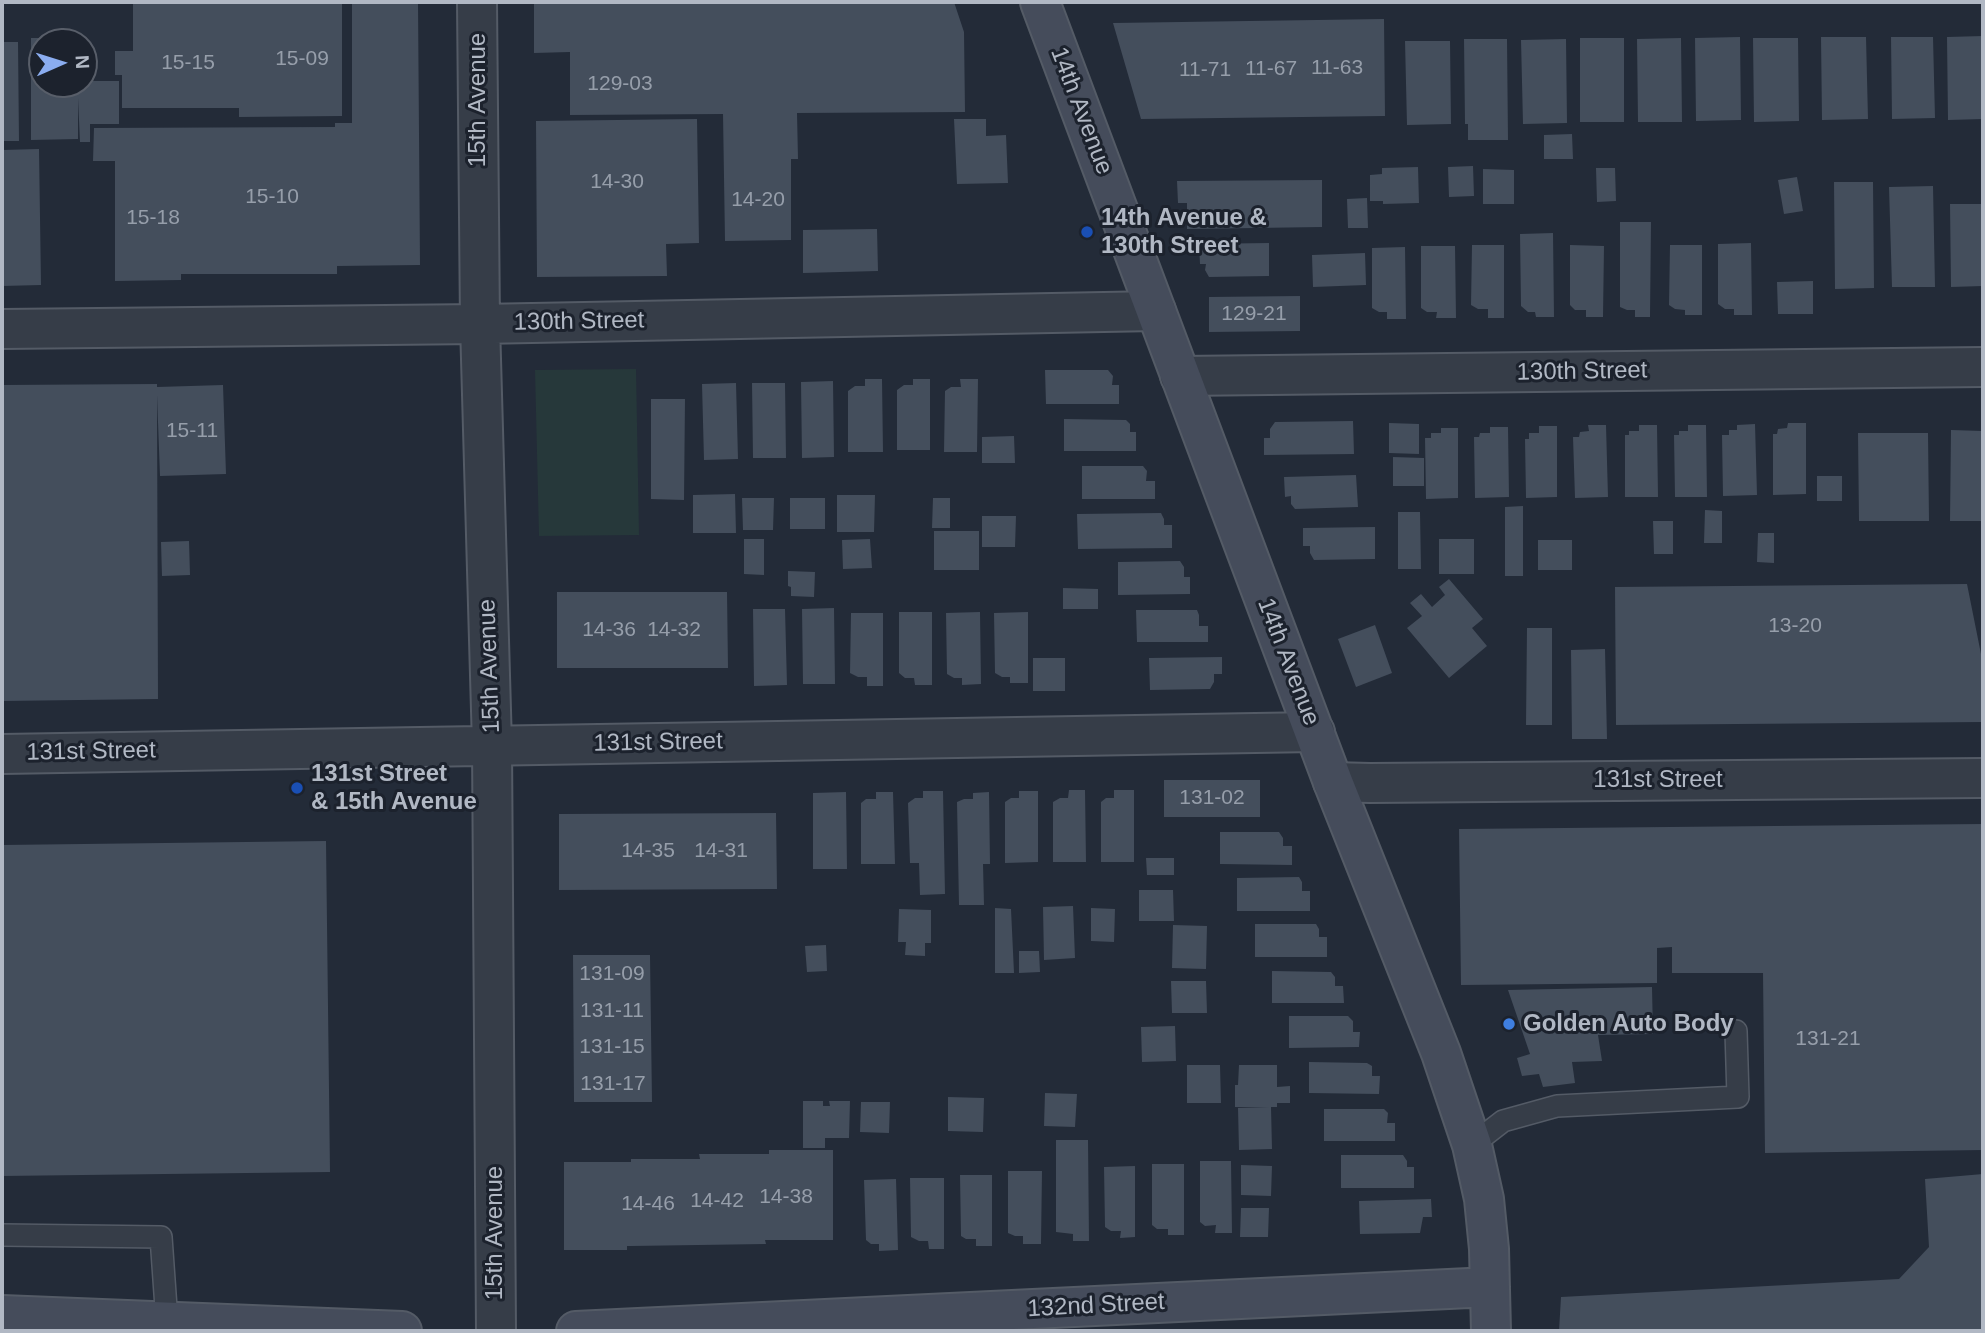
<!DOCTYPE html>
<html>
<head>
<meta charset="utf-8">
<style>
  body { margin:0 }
  #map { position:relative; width:1985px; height:1333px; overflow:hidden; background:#232b38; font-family:Helvetica,sans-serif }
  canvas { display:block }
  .frame { position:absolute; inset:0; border:4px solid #b1b8c4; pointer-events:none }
  .north { position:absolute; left:28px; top:28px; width:70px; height:70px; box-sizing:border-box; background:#1c222d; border:2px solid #585e69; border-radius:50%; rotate:87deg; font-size:19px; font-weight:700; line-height:28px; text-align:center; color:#b1b8c4 }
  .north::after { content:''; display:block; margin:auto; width:24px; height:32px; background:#8badf0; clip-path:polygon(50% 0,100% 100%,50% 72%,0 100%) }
</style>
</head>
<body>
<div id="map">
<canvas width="1985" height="1333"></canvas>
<div class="frame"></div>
<div class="north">N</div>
</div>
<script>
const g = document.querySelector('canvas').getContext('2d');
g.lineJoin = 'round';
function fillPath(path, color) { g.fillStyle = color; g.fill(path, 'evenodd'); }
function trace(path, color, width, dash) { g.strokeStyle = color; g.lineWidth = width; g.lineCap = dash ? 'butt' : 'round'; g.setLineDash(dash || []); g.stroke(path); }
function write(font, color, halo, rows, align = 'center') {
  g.font = font + ' Helvetica,sans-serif'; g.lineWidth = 6; g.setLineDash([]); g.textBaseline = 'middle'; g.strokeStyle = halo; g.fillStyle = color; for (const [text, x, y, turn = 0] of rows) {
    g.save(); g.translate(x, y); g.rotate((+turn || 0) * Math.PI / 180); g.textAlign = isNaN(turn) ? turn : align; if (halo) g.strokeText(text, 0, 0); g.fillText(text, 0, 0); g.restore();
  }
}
const green = new Path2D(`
  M636 369 639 535 539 536 535 370Z`);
const building = new Path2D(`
  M133 2H342V116L239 117V108H122V75H115V51H133Z
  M352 2H418L420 265 337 266V274H181V280L115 281V161H93L94 128 335 127V123H352Z
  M534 2H954L964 32 965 112 797 113 798 159H791V240L725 241 723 114 570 115V52L534 53Z
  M1384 19 1385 116 1222 118 1141 119 1113 23Z
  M1983 36V119L1948 120 1947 37Z
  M1740 37 1741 120 1696 121 1695 38Z
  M1821 37H1866L1868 119 1822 120Z
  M1891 37H1933L1935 118 1892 119Z
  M31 38H78V42H42V84H84V81H119V124H90V142H80L78 98V139L31 140Z
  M1580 38H1624V122H1580Z
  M1681 38 1682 122H1638L1637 39Z
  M1753 38H1798L1799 121 1754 122Z
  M1464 39H1507L1508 140H1468V124H1465Z
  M1566 39 1567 123 1523 124 1521 40Z
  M1405 41H1450L1451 124 1407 125Z
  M2 42H18L19 141H2Z
  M697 119 699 243 666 244 667 276 537 277 536 121Z
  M954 119H986V136L1006 135 1008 183 957 184Z
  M1572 134 1573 159H1544V135Z
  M39 149 41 285 2 286V150Z
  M1473 166 1474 196 1449 197 1448 167Z
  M1418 167 1419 203 1383 204V201H1370V175L1382 174V168Z
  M1596 168H1615L1616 201 1597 202Z
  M1483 169 1514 170V204H1483Z
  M1797 177 1803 211 1784 214 1778 180Z
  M1322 180V227L1187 229V203H1178L1177 181Z
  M1834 182H1873L1874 288 1835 289Z
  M1933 186 1935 287H1892L1889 187Z
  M1367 198 1368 228H1348L1347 199Z
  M1950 204H1983V286L1951 287Z
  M1620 222H1651L1650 317H1635V310H1627L1620 307Z
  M877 229 878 271 803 273V230Z
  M1553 233 1554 317H1536L1535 312H1528L1521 306 1520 234Z
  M1269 243V276L1209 277 1205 270 1206 264H1200L1199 244Z
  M1751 243 1752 315H1734V309H1725L1718 304V244Z
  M1472 245H1504V318H1488V309H1478L1471 305Z
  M1570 245 1604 246 1603 317H1586V310H1575L1570 305Z
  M1670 245H1702V315H1685V310L1675 309 1669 305Z
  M1421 246H1455L1456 318H1436L1437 312H1427L1421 308Z
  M1405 247 1406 319H1387V312H1379L1372 308V248Z
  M1365 253 1366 285 1313 287 1312 255Z
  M1813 281V314H1778L1777 282Z
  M1300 296V331L1209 332V297Z
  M1045 370H1108L1113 376 1112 385H1119V404H1046Z
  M865 379H882L883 452H848V391L855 386H865Z
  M913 379H930V450H897V390L904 385H913Z
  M960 379H978L977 452H944L945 391 951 387H961Z
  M833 381 834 457 802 458 801 382Z
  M736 383 738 459 704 460 702 384Z
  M752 383H785L786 458H753Z
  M157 384V387L223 385 226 474 160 476 157 395 158 699 2 701V385Z
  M651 399H685L684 500 651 499Z
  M1064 419 1126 420 1130 424V432H1136V451H1064Z
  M1353 421 1354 454 1264 455V438H1270V429L1275 422Z
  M1389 423 1419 424V454L1389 453Z
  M1788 423H1806V494L1773 495V434H1777L1778 429 1787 428Z
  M1755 424 1757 495 1723 496 1722 435H1729V430H1737V425Z
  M1588 425H1606L1608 497 1575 498 1573 437H1579L1580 432 1589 431Z
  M1639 425H1657L1658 497H1625V435H1629V431H1639Z
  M1688 425H1706L1707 497H1675L1674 435H1679V431H1688Z
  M1539 426H1557V497L1526 498 1525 439H1529V433H1539Z
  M1490 427H1508L1509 497 1475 498 1474 437H1479L1480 433H1490Z
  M1441 428H1458V498L1426 499 1425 438H1431V433H1441Z
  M1951 430 1983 431V521H1950Z
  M1858 433H1928L1929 521H1859Z
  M1014 436 1015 463H982V437Z
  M1393 457 1424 458V486H1393Z
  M1082 466H1143L1147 471 1146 481H1155V499H1082Z
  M1356 475 1358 507 1295 509 1291 504V496L1285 497 1284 477Z
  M1817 476H1842V501H1817Z
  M735 494 736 533H693V495Z
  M837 495H875L874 532H837Z
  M742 498H774L773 530H743Z
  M790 498H825V529H790Z
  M933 498H950V528H932Z
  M1523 506V576H1505V507Z
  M1705 510 1722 511V543H1704Z
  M1398 512H1420L1421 569H1398Z
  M1161 513 1164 519V525H1172V548L1078 549 1077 514Z
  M982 516H1016L1015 547H982Z
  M1653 521H1673V554H1654Z
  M1375 527V559L1314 560 1310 553V546H1303V528Z
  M934 531H979V570H934Z
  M1758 533H1774V563L1757 562Z
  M744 539H764V575L744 574Z
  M870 539 872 568 843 569 842 540Z
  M1439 539H1474V574H1439Z
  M1538 540H1572V570H1538Z
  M189 541 190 575 162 576 161 542Z
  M1180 561 1184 567V577H1190V594L1118 595V562Z
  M788 571 815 572 814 597 791 596V587L788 586Z
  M1449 579 1483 619 1472 628 1487 646 1449 678 1407 628 1422 616 1410 603 1421 594 1432 607 1445 595 1439 587Z
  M1967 584 1983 664V722L1616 725 1615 587Z
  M1063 588 1098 589V609H1063Z
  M557 592H727L728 668H557Z
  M834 608 835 684H803L802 609Z
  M753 609H785L787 685 754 686Z
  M1136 610H1197L1199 615V626H1208V642H1137Z
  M899 612H932V685H915L914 678H905L899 673Z
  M980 612 981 684 962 685V678H954L947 674 946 613Z
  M1028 612V683H1010V677H1002L995 673 994 613Z
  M851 613H883V686H867V677H858L850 673Z
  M1375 625 1392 673 1356 687 1338 639Z
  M1527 628H1552V725H1526Z
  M1605 649 1607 739H1572L1571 650Z
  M1222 657V674H1214V682L1210 689 1150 690 1149 658Z
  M1033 658H1065V691H1033Z
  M1164 780H1260V817H1164Z
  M1069 790H1085L1086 862H1053V802L1060 798H1068Z
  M1114 790H1134V862H1101V802L1106 798H1114Z
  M923 791H943L945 894 920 895 919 863H910L908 803 915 798H923Z
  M1019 791H1038V862L1005 863V802L1011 798H1019Z
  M846 792 847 869H813V793Z
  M876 792H893L895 864H861V803L866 799H876Z
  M989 792 990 864H983L984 905H959L957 802 964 799H973V793Z
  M776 813 777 889 559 890V814Z
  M1983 824V1150L1765 1153 1763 973H1672V947L1657 948V983L1461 985 1459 829Z
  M1220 832H1279L1283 838V846H1292V865L1220 864Z
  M326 841 330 1172 2 1176V845Z
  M1146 858H1174V875H1147Z
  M1299 877 1302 882V891H1310V911H1237V878Z
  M1139 890H1173L1174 921H1139Z
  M1073 906 1075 958 1044 960 1043 907Z
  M995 908 1011 909 1014 973H995Z
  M1091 908 1115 909 1114 942 1091 941Z
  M899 909 931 910V943H925V956L905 955 906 942H898Z
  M1255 924H1316L1319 929V937H1327V957H1255Z
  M1173 925 1207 926 1206 969 1172 968Z
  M826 945 827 971 807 972 805 946Z
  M1019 951H1039L1040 972 1019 973Z
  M573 955H650L652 1102H574Z
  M1272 971 1331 972 1335 977V986H1343L1344 1003H1272Z
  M1171 981H1206L1207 1013H1172Z
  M1652 987 1653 1034 1598 1035 1602 1061 1572 1062 1575 1083 1543 1087 1539 1074 1522 1076 1517 1058 1530 1054 1508 990Z
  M1289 1016H1348L1353 1021V1032H1360L1359 1047 1289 1048Z
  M1175 1026 1176 1061 1142 1062 1141 1027Z
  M1309 1062 1367 1063 1372 1066V1076H1380L1379 1094 1309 1093Z
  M1187 1065H1220L1221 1103H1187Z
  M1239 1065H1277V1087L1290 1086V1103H1277V1107H1271L1272 1149 1239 1150 1238 1108H1269L1235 1107V1085H1238Z
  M1045 1093 1077 1094 1075 1127 1044 1126Z
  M948 1097 984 1098 983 1132 948 1131Z
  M803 1101H823V1106H830L829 1101H850L849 1138H825V1148H803Z
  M861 1102H890L889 1133 860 1132Z
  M1324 1109H1384L1388 1113 1387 1123H1395V1141H1324Z
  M1056 1140H1088L1089 1241H1073V1234L1056 1232Z
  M769 1150H833V1240H765L766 1244 631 1246H627V1250H564V1162H631V1159H700L699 1154H769Z
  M1341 1155H1403L1407 1161V1167H1414V1188H1341Z
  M1200 1161H1231L1232 1233H1215L1216 1225 1205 1226 1200 1222Z
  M1152 1164H1184V1235H1168V1229H1157L1152 1225Z
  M1241 1165 1272 1166 1271 1196 1241 1195Z
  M1135 1166V1237L1120 1238 1121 1231H1111L1105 1227 1104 1167Z
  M1008 1171H1042L1041 1244H1023V1236H1015L1008 1233Z
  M1983 1174V1331H1559L1561 1297 1899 1279 1929 1247 1925 1179Z
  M960 1175H992V1246H976V1239H966L961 1236Z
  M910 1178H944V1249H929L928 1241H919L911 1237Z
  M896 1179 898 1250 879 1251V1244H871L866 1240 864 1180Z
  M1431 1199 1432 1217H1423L1420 1233 1360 1234 1359 1201Z
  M1241 1208H1269L1268 1237H1240Z`);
const lane = new Path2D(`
  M1472 1145 1503 1121 1557 1106 1738 1097 1736 1031
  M2 1235 161 1237 167 1322`);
const street = new Path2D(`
  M477 2 480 324 492 745 496 1331
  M2 329 480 324 1156 311
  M1180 376 1983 367
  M2 754 1315 732
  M1333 782 1370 783 1983 778`);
const secondary = new Path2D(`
  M1040 2 1333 782 1441 1053 1472 1145 1484 1199 1489 1249 1491 1331
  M2 1315 402 1331
  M576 1331 1490 1287`);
const markers = [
  [1087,232,7,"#1a4fb4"],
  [297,788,7,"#1a4fb4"],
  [1509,1024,7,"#3f7fe0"]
];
const numberNames = [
  ["15-09",302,59],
  ["15-15",188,63],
  ["11-63",1337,68],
  ["11-67",1271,69],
  ["11-71",1205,70],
  ["129-03",620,84],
  ["14-30",617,182],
  ["15-10",272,197],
  ["14-20",758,200],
  ["15-18",153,218],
  ["129-21",1254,314],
  ["15-11",192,431],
  ["13-20",1795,626],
  ["14-36",609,630],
  ["14-32",674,630],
  ["131-02",1212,798],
  ["14-35",648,851],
  ["14-31",721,851],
  ["131-09",612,974],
  ["131-11",612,1011],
  ["131-21",1828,1039],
  ["131-15",612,1047],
  ["131-17",613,1084],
  ["14-38",786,1197],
  ["14-42",717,1201],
  ["14-46",648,1204]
];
const streetNames = [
  ["15th Avenue",478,100,-90],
  ["14th Avenue",1081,111,69],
  ["130th Street",579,322,-1],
  ["130th Street",1582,372,-1],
  ["14th Avenue",1288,662,69],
  ["15th Avenue",490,666,-92],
  ["131st Street",658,743,-1],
  ["131st Street",91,752,-1],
  ["131st Street",1658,780],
  ["15th Avenue",495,1233,-90],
  ["132nd Street",1096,1306,-3]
];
const poiNames = [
  ["14th Avenue &",1101,218],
  ["130th Street",1101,246],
  ["131st Street",311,774],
  ["& 15th Avenue",311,802],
  ["Golden Auto Body",1523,1024]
];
fillPath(green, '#26383a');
fillPath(building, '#444e5c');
trace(lane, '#545b66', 24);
trace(street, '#545b66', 42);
trace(secondary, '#545b66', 42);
trace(lane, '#363d48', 21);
trace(street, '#363d48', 38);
trace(secondary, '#454c5b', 38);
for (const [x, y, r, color] of markers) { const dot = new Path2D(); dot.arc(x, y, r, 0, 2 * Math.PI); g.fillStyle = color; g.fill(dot); trace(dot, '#1c222d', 2.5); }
write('21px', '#969eaa', null, numberNames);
write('24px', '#b1b8c4', '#1c222d', streetNames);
write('bold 24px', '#b1b8c4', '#1c222d', poiNames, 'left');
</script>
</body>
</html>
